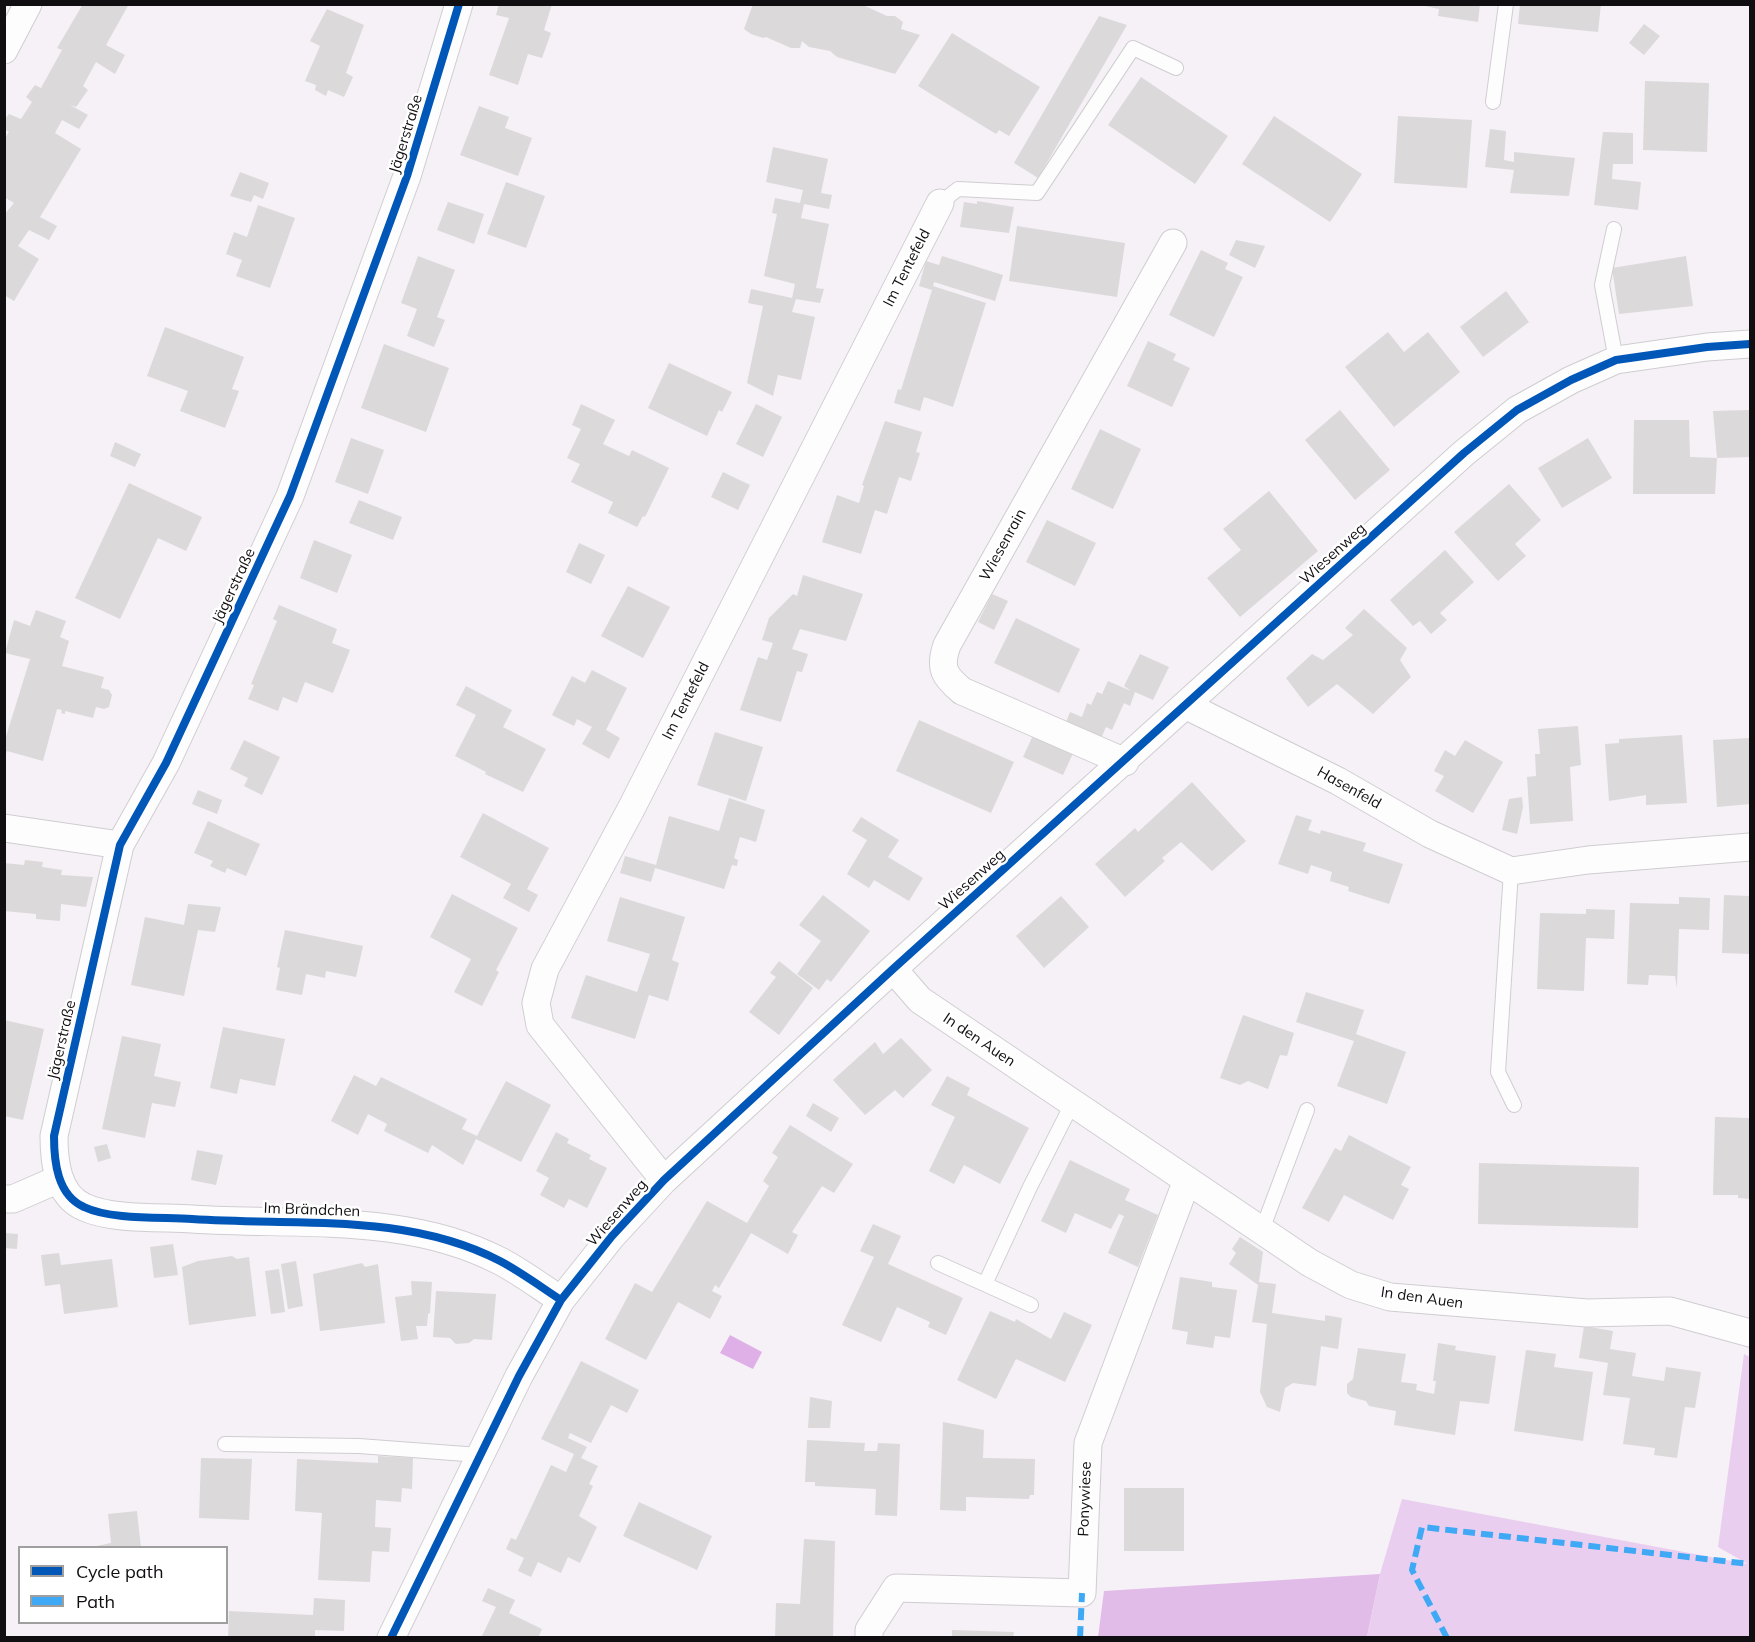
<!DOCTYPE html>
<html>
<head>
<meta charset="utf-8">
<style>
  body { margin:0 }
  #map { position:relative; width:1755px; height:1642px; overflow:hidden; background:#f5f1f6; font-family:Mulish,sans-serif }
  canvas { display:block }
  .frame { position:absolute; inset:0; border:6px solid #110e11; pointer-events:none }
  .legend { position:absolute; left:18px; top:1546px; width:210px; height:78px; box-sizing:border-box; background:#fff; border:2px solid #a09fa0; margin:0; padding:8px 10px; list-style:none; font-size:18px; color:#110e11 }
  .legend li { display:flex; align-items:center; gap:12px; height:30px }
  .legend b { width:30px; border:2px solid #a09fa0 }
</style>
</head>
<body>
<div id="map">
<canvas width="1755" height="1642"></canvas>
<div class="frame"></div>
<ul class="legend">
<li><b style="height:8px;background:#0057b8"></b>Cycle path</li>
<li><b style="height:8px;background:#3fa9f5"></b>Path</li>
</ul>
</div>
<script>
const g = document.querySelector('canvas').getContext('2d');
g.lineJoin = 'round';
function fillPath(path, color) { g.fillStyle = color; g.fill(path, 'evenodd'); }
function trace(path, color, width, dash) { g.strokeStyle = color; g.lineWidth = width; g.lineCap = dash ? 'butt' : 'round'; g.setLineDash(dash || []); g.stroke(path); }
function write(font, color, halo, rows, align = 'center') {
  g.font = font + ' Mulish,sans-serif'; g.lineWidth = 5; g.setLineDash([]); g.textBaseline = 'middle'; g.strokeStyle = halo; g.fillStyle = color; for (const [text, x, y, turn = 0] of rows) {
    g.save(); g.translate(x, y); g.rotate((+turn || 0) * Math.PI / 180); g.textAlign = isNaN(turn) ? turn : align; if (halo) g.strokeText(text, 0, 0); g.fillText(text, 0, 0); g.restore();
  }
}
const green = new Path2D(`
  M1744 1354 1750 1357V1637L1367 1638 1380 1574 1402 1499 1748 1564 1718 1547Z`);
const forest = new Path2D(`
  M1380 1574 1367 1637H1098L1104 1591Z`);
const water = new Path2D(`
  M730 1335 762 1352 753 1369 720 1353Z`);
const building = new Path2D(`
  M83 4H129L106 45 125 55 115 74 96 62 83 86 88 90 76 107 70 105 88 115 79 129 62 120 55 133 81 149 40 217 57 226 49 240 29 230 18 246 39 259 14 301 4 295V215L14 203 4 197V139L9 132 4 129V120L9 114 21 119 32 102 26 97 35 85 41 88 62 50 57 48Z
  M499 4H552L544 30 551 33 542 58 528 54 518 85 489 75 509 18 496 15Z
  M753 4 863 5 887 16H895L903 22 901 29 920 35 895 74 837 57 830 51 809 47 802 41 800 48H791L766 37 763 38 751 34 744 29Z
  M1416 4H1480L1478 22 1438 16 1439 9Z
  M1520 4H1601L1598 32 1518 24Z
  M327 9 364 25 346 73 353 77 344 97 328 90 326 96 315 90 316 85 305 81 320 46 310 41Z
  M1099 16 1127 25 1038 178 1014 163Z
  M1644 24 1660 36 1644 55 1629 43Z
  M952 33 1040 87 1009 136 999 130 996 134 918 86Z
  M1141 77 1228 136 1195 184 1108 125Z
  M1645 81 1709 83 1707 152 1643 150Z
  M479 106 509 117 505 128 532 138 518 176 460 155Z
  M1274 116 1362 174 1330 222 1242 164Z
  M1398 116 1472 120 1467 188 1394 183Z
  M1490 129 1506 131 1504 160 1514 162V152L1575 158 1569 196 1510 193 1514 170 1485 167Z
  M1603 132 1633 133V164H1613L1612 179 1641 182 1638 210 1594 205Z
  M773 147 828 159 821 193 832 195 829 209 804 204 801 218 829 224 816 288 824 289 820 303 796 299 792 312 815 317 801 380 778 375 773 396 747 383 763 306 748 303 751 289 792 298 795 284 764 276 777 214 772 213 775 198 800 203 803 190 766 182Z
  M240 172 269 183 263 199 254 195 251 202 230 196Z
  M506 182 545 196 526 248 487 234Z
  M977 201 1014 207 1009 233 960 227 964 202 977 204Z
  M448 202 484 214 474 244 437 230Z
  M258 205 295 218 270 288 236 276 242 260 226 254 234 232 247 237Z
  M1017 226 1125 243 1117 297 1009 281Z
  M1236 240 1265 246 1255 268 1229 255Z
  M1201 250 1228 263 1225 269 1243 277 1214 337 1169 315Z
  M418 256 455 270 437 317 445 320 434 347 407 336 417 309 401 303Z
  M942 256 1003 275 995 301 934 282 933 286 986 303 953 407 924 397 920 411 894 403 898 389 901 390 932 290 919 286 926 261 939 265Z
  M1686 256 1693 306 1619 314 1612 268Z
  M1506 291 1529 322 1483 357 1460 327Z
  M165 327 244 357 232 389 239 391 225 428 180 411 188 391 147 376Z
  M1388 332 1404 352 1428 332 1460 372 1394 427 1345 367Z
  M1148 341 1176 354 1173 360 1190 368 1172 407 1127 386Z
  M384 344 449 368 426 432 361 408Z
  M669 363 732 392 722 412 719 410 707 436 648 408Z
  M581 404 615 420 603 444 629 456 632 450 669 468 645 517 643 516 637 527 608 513 613 502 571 482 580 464 567 458 581 429 572 425Z
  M756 404 782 417 763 457 736 444Z
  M1340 410 1390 470 1355 500 1305 440Z
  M1750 410V457L1717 458 1715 494H1633L1634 420H1689L1690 457 1717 458 1713 411Z
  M885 421 922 432 916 452 920 453 911 481 899 477 887 514 875 510 861 554 822 542 837 495 859 503 864 486 862 485Z
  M1100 429 1141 449 1113 509 1071 489Z
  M351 438 384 450 368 494 335 482Z
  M1588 438 1612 478 1562 508 1538 468Z
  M115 442 141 454 135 467 110 456Z
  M723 472 750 485 738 510 711 497Z
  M129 483 202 517 186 551 158 538 120 619 75 598Z
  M1509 484 1541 520 1515 544 1526 556 1498 581 1454 532Z
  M1269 491 1318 551 1240 617 1207 578 1241 550 1223 529Z
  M359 500 402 517 393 540 349 523Z
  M1047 520 1096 543 1075 586 1026 562Z
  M314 540 352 555 337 593 300 578Z
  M579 543 605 555 591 584 566 572Z
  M1445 550 1474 582 1440 613 1447 620 1431 634 1420 621 1413 626 1390 600Z
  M803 575 863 594 846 641 800 629 792 649 808 654 802 672 797 671 781 722 740 710 758 657 767 660 773 643 762 640 769 618 793 594 797 596Z
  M628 586 670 607 643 658 601 636Z
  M992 594 1008 601 994 630 978 622Z
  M279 605 337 629 332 643 350 650 333 693 305 682 297 703 283 697 278 711 248 699 254 685 251 684 277 621 273 619Z
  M1364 609 1407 648 1400 660 1411 677 1373 714 1337 684 1308 707 1286 678 1312 654 1323 660 1353 635 1345 628Z
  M36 610 66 621 60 637 69 641 62 666 104 677 101 688 109 690 112 695 109 707 104 709 96 707 93 718 65 711V714L61 713 62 710 57 709 43 761 7 751 4 759V743L30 659 5 653 14 620 30 626Z
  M1016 618 1080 649 1059 693 994 663Z
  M1140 654 1169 667 1153 700 1135 692 1130 706 1124 703 1112 730 1106 727 1100 741 1065 725 1070 712 1082 717 1087 703 1091 705 1097 692 1102 694 1108 681 1131 691 1124 686Z
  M592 670 627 688 606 730 620 738 609 759 582 744 592 727 577 719 574 726 552 715 572 676 585 683Z
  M466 686 512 710 503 727 546 749 523 792 485 774 486 772 455 756 476 715 456 705Z
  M919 720 1014 762 991 813 896 771Z
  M1578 726 1581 765 1570 767 1573 821 1530 824 1527 777 1536 776 1535 754H1540L1538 729Z
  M1035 731 1075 749 1063 775 1023 757Z
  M715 732 763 747 746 801 697 785Z
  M1682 735 1687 803 1646 805V795L1609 801 1605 744 1619 743V739Z
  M1750 738V804L1717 807 1713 740Z
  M244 740 280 757 262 795 244 786 248 778 230 769Z
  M1465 740 1503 762 1473 813 1435 791 1444 776 1434 771 1445 750 1455 756Z
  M1192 782 1246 841 1212 871 1181 842 1162 858 1165 861 1125 897 1095 864 1135 828 1138 832Z
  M198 790 222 800 217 814 192 804Z
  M1522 797 1523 807 1517 834 1502 830 1509 799Z
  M729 798 765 810 756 842 740 837 734 858 738 860 737 866 732 865 724 889 655 868 651 882 620 873 625 856 656 865 669 816 719 831Z
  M483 813 549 848 527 889 538 895 529 912 503 898 511 884 460 857Z
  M1296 815 1312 820 1308 830 1320 834 1321 830 1363 842 1366 843 1363 851 1403 864 1389 904 1348 891 1349 887 1330 881 1332 872 1311 865 1308 874 1278 864Z
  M861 817 899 840 888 857 923 878 909 901 874 880 869 888 847 874 867 840 852 831Z
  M208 821 260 844 246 876 227 868 225 873 210 866 213 861 194 853Z
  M25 860 43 862 42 867 62 870 61 875 93 877 86 907 61 904 60 921 36 919V914L4 911V863L24 865Z
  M452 894 518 928 496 970 499 972 482 1006 454 992 471 959 430 937Z
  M823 895 870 931 831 982 827 979 819 990 797 974 821 941 799 925Z
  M1724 895 1750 896V954L1722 953Z
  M1061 896 1089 927 1044 968 1016 936Z
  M620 897 685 917 672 960 679 963 668 1001 649 995 635 1039 571 1018 586 975 637 992 650 954 607 941Z
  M1679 897 1710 898 1709 930 1679 929 1677 988 1675 976 1649 975 1648 985 1627 984 1630 903 1679 904Z
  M188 904 221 907 215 932 198 930 184 996 131 985 145 917 184 925Z
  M1586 909 1615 910 1614 939 1586 938 1584 991 1537 989 1540 913 1586 914Z
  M285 930 363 946 356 977 326 971 325 978 306 974 302 995 276 990 280 968 277 967Z
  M779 961 813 988 779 1035 749 1012 776 977 770 973Z
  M1306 992 1364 1010 1356 1034 1406 1052 1387 1104 1337 1086 1354 1041 1296 1022Z
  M1243 1015 1294 1033 1287 1056 1280 1055 1268 1089 1248 1081 1240 1085 1220 1078Z
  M4 1020 44 1029 23 1120 4 1116Z
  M223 1027 285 1039 275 1086 240 1079 237 1094 210 1088Z
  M122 1036 161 1044 154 1076 181 1082 175 1107 152 1103 145 1138 102 1129Z
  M901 1038 932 1070 903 1098 895 1090 865 1115 833 1080 875 1042 883 1054Z
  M354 1075 376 1086 381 1077 467 1119 462 1129 477 1136 506 1081 551 1105 521 1162 476 1139 463 1165 432 1145 428 1153 384 1131 387 1124 368 1114 358 1135 331 1121Z
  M947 1076 970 1088 967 1095 1029 1128 1000 1184 964 1165 954 1184 929 1171 955 1117 931 1105Z
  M813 1103 839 1118 831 1132 806 1116Z
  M1715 1117 1750 1118V1199L1738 1198V1195H1713Z
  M790 1125 853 1164 834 1193 822 1186 792 1232 798 1235 788 1254 751 1233 719 1288 715 1285 712 1291 722 1296 710 1319 678 1302 646 1360 605 1339 635 1283 652 1292 707 1201 747 1223 769 1186 763 1181 778 1157 772 1153Z
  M556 1132 569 1139 567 1143 591 1155 589 1159 607 1168 587 1208 569 1199 564 1208 540 1195 549 1178 536 1171Z
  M1349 1135 1411 1167 1401 1185 1409 1189 1393 1220 1344 1195 1329 1222 1302 1208 1335 1148 1341 1151Z
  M107 1144 111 1158 98 1162 94 1147Z
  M197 1150 223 1155 216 1185 191 1180Z
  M1070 1160 1130 1189 1125 1200 1158 1215 1138 1267 1108 1253 1124 1216 1119 1214 1111 1229 1075 1213 1066 1233 1041 1221Z
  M1479 1163 1639 1167 1638 1228 1478 1224Z
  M873 1224 901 1236 888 1264 963 1298 946 1335 928 1327 930 1322 897 1307 881 1342 842 1325 874 1257 860 1251Z
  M4 1233 18 1234 17 1249 4 1248Z
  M1240 1237 1263 1252 1259 1282 1276 1284 1272 1313 1325 1321V1315L1342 1318 1338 1349 1321 1346 1316 1386 1293 1383 1285 1388 1280 1412 1267 1407 1260 1392 1267 1324 1252 1322 1258 1285 1229 1264 1236 1253 1232 1249Z
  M173 1244 178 1275 154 1278 150 1247Z
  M59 1253 61 1265 112 1259 118 1307 64 1314 60 1284 45 1286 41 1255Z
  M232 1256 237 1259 249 1257 256 1316 189 1325 182 1267 198 1261Z
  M296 1261 303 1306 288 1309 281 1264Z
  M362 1263 365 1267 378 1264 385 1323 320 1331 313 1274Z
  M279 1269 285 1312 271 1314 265 1271Z
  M1180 1277 1212 1282V1287L1237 1290 1230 1338 1215 1336 1213 1348 1186 1344 1188 1332 1172 1329Z
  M411 1281 432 1282 430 1313 428 1314 427 1326H416L418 1339 401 1341 395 1297 412 1295Z
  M436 1291 496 1294 492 1340 474 1339 469 1343 456 1344 450 1338 433 1337Z
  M990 1311 1015 1322 1016 1319 1051 1339 1064 1312 1092 1325 1065 1382 1016 1359 996 1399 957 1380Z
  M1584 1326 1613 1331 1610 1349 1636 1353 1632 1376 1664 1381 1666 1367 1701 1372 1695 1408 1685 1407 1677 1458 1654 1455 1655 1448 1623 1444 1630 1398 1603 1395 1608 1363 1579 1358Z
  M1438 1343 1456 1346 1455 1350 1496 1356 1489 1404 1460 1401 1455 1435 1394 1425 1396 1411 1369 1406 1366 1401 1351 1397 1347 1393V1384L1353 1379 1358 1348 1406 1354 1401 1382 1417 1384 1416 1390 1434 1394 1436 1381H1433Z
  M1526 1350 1556 1354 1554 1367 1593 1372 1583 1441 1514 1431Z
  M581 1361 639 1390 627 1413 611 1405 591 1443 570 1433 568 1438 587 1447 581 1458 598 1466 589 1484 593 1486 579 1516 597 1527 580 1563 568 1557 561 1573 538 1562 531 1577 518 1571 524 1558 506 1549 511 1538 516 1540 551 1465 566 1472 574 1454 541 1439Z
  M810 1397 832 1401 830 1428H808Z
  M943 1422 984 1430 983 1458 1035 1459 1034 1495H1030L1029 1499 966 1497V1511L940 1510Z
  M807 1440 865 1443 864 1451H877L878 1443 900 1444 897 1516 875 1515 876 1489 815 1486V1482H805Z
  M378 1456 413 1458 412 1489 402 1488 401 1502 376 1500 375 1527 391 1528 389 1552 372 1551 370 1582 318 1580 322 1513 295 1511 297 1459 378 1463Z
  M201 1458 252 1459 249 1520 199 1518Z
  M1124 1488H1184V1551H1124Z
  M639 1502 712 1536 697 1570 623 1536Z
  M137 1511 141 1548H87L111 1543 108 1514Z
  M804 1539 835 1541 833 1638H775L776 1603 800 1604Z
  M488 1588 515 1600 509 1613 542 1629 538 1638H481L496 1607 482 1601Z
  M314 1598 345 1600 344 1631 315 1630V1638H228L229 1611 313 1615Z
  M952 1630 1014 1632 1013 1638H952Z`);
const service = new Path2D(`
  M1493 102 1506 4
  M940 203 958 189 1037 193 1133 48 1176 68
  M1614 229 1602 285 1616 360
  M1511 871 1498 1072 1514 1105
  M1262 1230 1307 1110
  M938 1263 1031 1305
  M985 1284 1030 1187 1072 1104
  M225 1444 359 1446 479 1455`);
const minor = new Path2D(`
  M459 4 407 176 290 496 166 763 120 845 54 1136C54 1161 57 1195 84 1207 111 1220 162 1217 192 1219 295 1226 406 1212 500 1261 521 1272 541 1287 561 1300
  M4 50 28 4
  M1187 706 1338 781 1430 834 1511 871 1588 860 1750 847
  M1125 762 962 691C944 676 939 668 947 645L1173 243
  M4 828 120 845
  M893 969 920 1000 1310 1263 1351 1285 1390 1297 1587 1313 1670 1311 1750 1333
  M664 1180 540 1025 536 1003 545 969 631 809 940 203
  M4 1199H13L59 1179
  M391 1638 519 1376 561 1300 612 1236 664 1180 893 969 1464 453 1517 410 1571 380 1616 360 1707 347 1750 344
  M869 1638V1630L896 1588 1082 1593 1088 1443 1187 1180`);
const quiet = new Path2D(`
  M1080 1638 1082 1593
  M1447 1638 1412 1570 1422 1527 1750 1564`);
const cycleway = new Path2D(`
  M459 4 407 176 290 496 166 763 120 845 54 1136C54 1161 57 1195 84 1207 111 1220 162 1217 192 1219 295 1226 406 1212 500 1261 521 1272 541 1287 561 1300
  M391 1638 519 1376 561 1300 612 1236 664 1180 893 969 1464 453 1517 410 1571 380 1616 360 1707 347 1750 344`);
const streetNames = [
  ["Jägerstraße",406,134,-73],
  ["Im Tentefeld",907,268,-63],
  ["Wiesenrain",1003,545,-61],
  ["Wiesenweg",1333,554,-42],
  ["Jägerstraße",234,586,-65],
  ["Im Tentefeld",686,701,-63],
  ["Hasenfeld",1349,788,29],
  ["Wiesenweg",972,880,-42],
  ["Jägerstraße",62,1040,-77],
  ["In den Auen",979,1040,34],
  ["Im Brändchen",312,1210,2],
  ["Wiesenweg",617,1213,-49],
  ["In den Auen",1422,1298,8],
  ["Ponywiese",1085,1499,-88]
];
fillPath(green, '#eaceef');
fillPath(forest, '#e2bce8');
fillPath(water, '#dfafe7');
fillPath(building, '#dcd9da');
trace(service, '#d0cdd1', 16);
trace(minor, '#d0cdd1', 29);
trace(service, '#fefdfe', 14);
trace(minor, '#fefdfe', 27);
trace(quiet, '#3fa9f5', 6, [12, 6]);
trace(cycleway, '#0057b8', 8);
write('15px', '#110e11', '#fff', streetNames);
</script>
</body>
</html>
